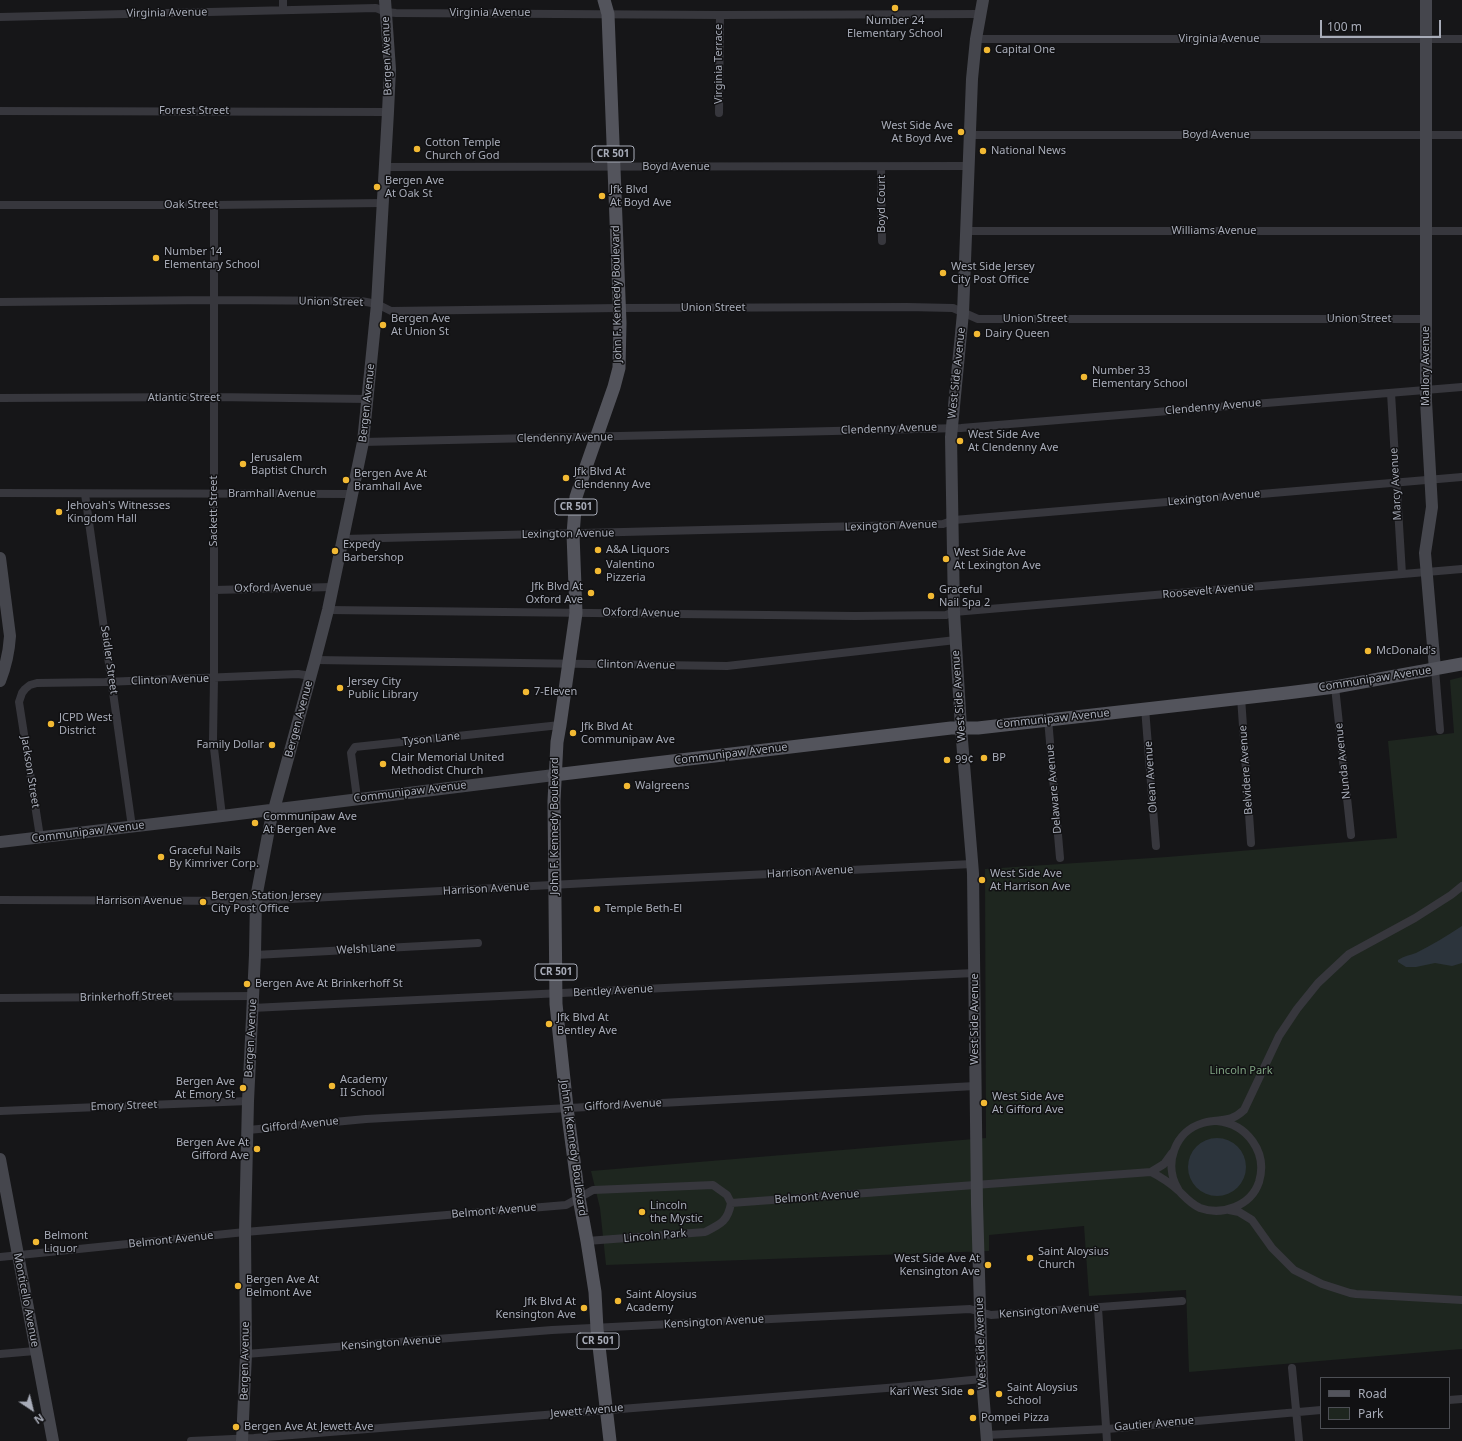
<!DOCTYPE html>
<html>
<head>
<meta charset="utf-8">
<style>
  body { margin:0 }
  #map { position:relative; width:1462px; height:1441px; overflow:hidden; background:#161618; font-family:"Noto Sans",sans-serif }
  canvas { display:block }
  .legend { position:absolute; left:1320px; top:1377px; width:130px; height:52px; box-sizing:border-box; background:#111113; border:1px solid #4d4f55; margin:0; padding:5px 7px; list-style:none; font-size:12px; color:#a8acb8 }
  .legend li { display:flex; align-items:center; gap:8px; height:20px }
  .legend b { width:20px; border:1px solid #4d4f55 }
  .north { position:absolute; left:12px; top:1389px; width:40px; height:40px; -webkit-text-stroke:3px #111113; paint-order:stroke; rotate:145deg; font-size:11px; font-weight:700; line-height:16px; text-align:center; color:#a8acb8 }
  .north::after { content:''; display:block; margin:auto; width:14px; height:18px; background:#a8acb8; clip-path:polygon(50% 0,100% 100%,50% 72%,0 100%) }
  .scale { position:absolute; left:1320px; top:20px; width:121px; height:18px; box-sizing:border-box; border:2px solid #a8acb8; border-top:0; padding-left:5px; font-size:12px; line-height:14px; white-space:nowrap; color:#a8acb8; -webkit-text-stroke:3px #111113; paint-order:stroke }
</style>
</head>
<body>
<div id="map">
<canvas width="1462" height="1441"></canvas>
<ul class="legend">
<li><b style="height:5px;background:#53545c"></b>Road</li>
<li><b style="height:11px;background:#1e261f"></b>Park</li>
</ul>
<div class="north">N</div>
<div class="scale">100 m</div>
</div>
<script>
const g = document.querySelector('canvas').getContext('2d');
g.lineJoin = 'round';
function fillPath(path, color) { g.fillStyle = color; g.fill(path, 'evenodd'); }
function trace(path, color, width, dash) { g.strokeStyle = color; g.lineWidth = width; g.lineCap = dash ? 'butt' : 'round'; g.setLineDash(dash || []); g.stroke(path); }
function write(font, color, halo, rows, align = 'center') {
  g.font = font + ' "Noto Sans",sans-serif'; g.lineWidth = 3; g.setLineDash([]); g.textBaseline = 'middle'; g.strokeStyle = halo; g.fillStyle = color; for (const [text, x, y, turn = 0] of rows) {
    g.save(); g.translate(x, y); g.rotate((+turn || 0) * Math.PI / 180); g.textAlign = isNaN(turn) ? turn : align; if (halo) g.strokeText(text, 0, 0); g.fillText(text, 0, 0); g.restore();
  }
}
const green = new Path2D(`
  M1462 677V1349L1189 1372 1186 1290 1089 1296 1084 1226 989 1235V1251L606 1265 600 1208 591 1171 986 1138 985 869 1167 857 1397 838 1388 741 1454 733 1450 680Z`);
const water = new Path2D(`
  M1462 926V963L1452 966 1435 963 1416 967H1406L1398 962V960C1404 956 1410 955 1416 953 1432 945 1447 936 1462 926Z
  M1188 1167a29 29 0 1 1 58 0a29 29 0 1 1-58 0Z`);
const street = new Path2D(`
  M283 0V10
  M0 17 376 8 386 12 396 13 720 15 981 14
  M976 39H1462
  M0 111 388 112
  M719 113 720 15
  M969 135H1462
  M384 167 968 166
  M881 167 882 241
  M0 205H214L383 203
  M214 205V678L213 740 222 816
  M966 231H1462
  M0 302 214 300 361 301 377 304 391 311 619 308 907 307 953 308 978 319H1426
  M1391 393 1402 574
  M0 398 213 397 368 399
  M363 442 961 428 1462 387
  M0 493 352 494
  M85 494 132 827
  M343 539 943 524 954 520 1462 477
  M214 590 332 587
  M328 610 855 616 946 615 954 612 1462 569
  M315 660 727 666 956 640
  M1435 669 1440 730
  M1335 687 1351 835
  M1241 697 1251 843
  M1145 708 1156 846
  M1048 719 1060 858
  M357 798 351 753 355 747 560 725
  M40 837 19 702 22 693 25 689 30 685 37 683 105 682 298 674 311 676
  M0 900 255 901 607 882 972 864
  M255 955 478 943
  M0 998 253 996
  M252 1008 974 973
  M0 1111 248 1101
  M248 1130 366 1119 975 1086
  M1151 1172 1164 1164 1172 1153
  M1178 1189C1163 1164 1175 1131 1203 1123 1220 1118 1229 1124 1244 1110L1279 1036 1297 1009 1318 983 1349 954 1415 918 1451 895 1462 886
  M731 1203 1151 1172C1161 1177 1170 1183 1179 1191 1185 1197 1191 1204 1200 1208 1222 1216 1251 1206 1259 1182 1268 1152 1247 1124 1217 1121
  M1229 1210 1239 1212 1252 1220 1272 1248 1294 1270 1322 1284 1350 1293 1356 1294 1462 1300
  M587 1241 705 1232C721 1224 728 1221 731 1203
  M0 1257 245 1232 566 1205 593 1190 713 1185 727 1195 731 1203
  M1098 1308 1107 1441
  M0 1354 35 1351
  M246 1354 552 1330 970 1309 991 1315 1182 1301
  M1292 1368 1299 1441
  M1449 1400 1462 1399
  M986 1435 1107 1429 1321 1410
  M191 1441 254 1438 899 1387 982 1379`);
const secondary = new Path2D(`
  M983 0 976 39 972 79 963 313 951 437 954 612 961 728 973 873 977 1204 982 1379 987 1441
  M1426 0V401L1432 507 1425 553 1435 669
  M0 558 10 636C9 652 6 666 0 681
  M0 842 222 816 554 775
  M0 1159 53 1441
  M242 1441 246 1354 245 1232 248 1101 255 955 256 898 270 824 315 660 328 610 363 442 377 304 388 112 390 69 385 0`);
const primary = new Path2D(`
  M604 0 608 14 620 323 619 368 614 387 587 464 576 497 573 534 576 613 560 725 557 742 554 801 556 1004 567 1108 579 1198 587 1241 595 1292 597 1329 610 1441
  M554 775 951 728H978L1287 693 1335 687 1462 664`);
const markers = [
  [895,8,4,"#f2b933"],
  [987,50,4,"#f2b933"],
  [961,132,4,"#f2b933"],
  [417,149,4,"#f2b933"],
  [983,151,4,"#f2b933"],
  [377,187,4,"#f2b933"],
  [602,196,4,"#f2b933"],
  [156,258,4,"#f2b933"],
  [943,273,4,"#f2b933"],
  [383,325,4,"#f2b933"],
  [977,334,4,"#f2b933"],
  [1084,377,4,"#f2b933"],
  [960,441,4,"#f2b933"],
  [243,464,4,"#f2b933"],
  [566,478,4,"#f2b933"],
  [346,480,4,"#f2b933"],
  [59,512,4,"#f2b933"],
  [598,550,4,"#f2b933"],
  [335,551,4,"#f2b933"],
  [946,559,4,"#f2b933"],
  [598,571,4,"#f2b933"],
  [591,593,4,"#f2b933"],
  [931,596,4,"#f2b933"],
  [1368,651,4,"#f2b933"],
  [340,688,4,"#f2b933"],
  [526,692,4,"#f2b933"],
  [51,724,4,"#f2b933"],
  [573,733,4,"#f2b933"],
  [272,745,4,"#f2b933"],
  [984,758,4,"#f2b933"],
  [947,760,4,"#f2b933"],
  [383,764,4,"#f2b933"],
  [627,786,4,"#f2b933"],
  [255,823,4,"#f2b933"],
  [161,857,4,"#f2b933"],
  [982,880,4,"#f2b933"],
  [203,902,4,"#f2b933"],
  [597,909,4,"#f2b933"],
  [247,984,4,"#f2b933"],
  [549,1024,4,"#f2b933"],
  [332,1086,4,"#f2b933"],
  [243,1088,4,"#f2b933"],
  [984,1103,4,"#f2b933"],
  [257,1149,4,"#f2b933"],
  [642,1212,4,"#f2b933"],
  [36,1242,4,"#f2b933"],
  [1030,1258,4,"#f2b933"],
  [988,1265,4,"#f2b933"],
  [238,1286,4,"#f2b933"],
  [618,1301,4,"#f2b933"],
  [584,1308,4,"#f2b933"],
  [971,1392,4,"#f2b933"],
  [999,1394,4,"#f2b933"],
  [973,1418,4,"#f2b933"],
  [236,1427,4,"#f2b933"]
];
const shields = [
  [613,154,42],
  [576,507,42],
  [556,972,42],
  [598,1341,42]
];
const shieldNames = [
  ["CR 501",613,154],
  ["CR 501",576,507],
  ["CR 501",556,972],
  ["CR 501",598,1341]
];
const streetNames = [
  ["Virginia Avenue",167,13,-1],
  ["Virginia Avenue",490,13],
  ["Virginia Avenue",1219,39],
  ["Bergen Avenue",387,56,-92],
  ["Virginia Terrace",719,64,-90],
  ["Forrest Street",194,111],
  ["Boyd Avenue",1216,135],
  ["Boyd Avenue",676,167],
  ["Boyd Court",882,204,-90],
  ["Oak Street",191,205],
  ["Williams Avenue",1214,231],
  ["John F. Kennedy Boulevard",617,294,-91],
  ["Union Street",331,302,1],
  ["Union Street",713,308],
  ["Union Street",1035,319],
  ["Union Street",1359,319],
  ["Mallory Avenue",1426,366,-90],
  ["West Side Avenue",957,373,-84],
  ["Atlantic Street",184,398],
  ["Bergen Avenue",367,403,-84],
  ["Clendenny Avenue",1213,407,-5],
  ["Clendenny Avenue",889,429,-2],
  ["Clendenny Avenue",565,438,-1],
  ["Marcy Avenue",1396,484,-93],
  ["Bramhall Avenue",272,494],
  ["Lexington Avenue",1214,498,-5],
  ["Sackett Street",214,511,-90],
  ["Lexington Avenue",891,526,-2],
  ["Lexington Avenue",568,534,-1],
  ["Oxford Avenue",273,588,-1],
  ["Roosevelt Avenue",1208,591,-5],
  ["Oxford Avenue",641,613,1],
  ["Seidler Street",109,660,82],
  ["Clinton Avenue",636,665,1],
  ["Communipaw Avenue",1375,679,-9],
  ["Clinton Avenue",170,680,-2],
  ["West Side Avenue",959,696,-94],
  ["Bergen Avenue",299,719,-75],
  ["Communipaw Avenue",1053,719,-6],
  ["Tyson Lane",431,739,-6],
  ["Communipaw Avenue",731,754,-7],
  ["Nunda Avenue",1343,761,-96],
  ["Belvidere Avenue",1246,770,-94],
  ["Jackson Street",30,772,81],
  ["Olean Avenue",1151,777,-94],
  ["Delaware Avenue",1054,789,-95],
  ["Communipaw Avenue",410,792,-7],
  ["John F. Kennedy Boulevard",555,826,-90],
  ["Communipaw Avenue",88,832,-7],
  ["Harrison Avenue",810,872,-3],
  ["Harrison Avenue",486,889,-3],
  ["Harrison Avenue",139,901],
  ["Welsh Lane",366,949,-3],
  ["Bentley Avenue",613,991,-3],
  ["Brinkerhoff Street",126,997,-1],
  ["West Side Avenue",975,1019,-90],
  ["Bergen Avenue",251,1038,-87],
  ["Gifford Avenue",623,1105,-3],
  ["Emory Street",124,1106,-2],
  ["Gifford Avenue",300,1125,-6],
  ["John F. Kennedy Boulevard",573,1148,82],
  ["Belmont Avenue",817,1197,-4],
  ["Belmont Avenue",494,1211,-5],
  ["Lincoln Park",655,1236,-5],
  ["Belmont Avenue",171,1240,-6],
  ["Monticello Avenue",26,1300,79],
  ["Kensington Avenue",1049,1311,-4],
  ["Kensington Avenue",714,1322,-3],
  ["Kensington Avenue",391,1343,-4],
  ["West Side Avenue",981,1343,-92],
  ["Bergen Avenue",245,1361,-89],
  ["Jewett Avenue",587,1411,-5],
  ["Gautier Avenue",1154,1424,-5]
];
const poiNames = [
  ["Number 24",895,21,"center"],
  ["Elementary School",895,34,"center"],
  ["Capital One",995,50],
  ["West Side Ave",953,126,"right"],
  ["At Boyd Ave",953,139,"right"],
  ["Cotton Temple",425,143],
  ["Church of God",425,156],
  ["National News",991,151],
  ["Bergen Ave",385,181],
  ["At Oak St",385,194],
  ["Jfk Blvd",610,190],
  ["At Boyd Ave",610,203],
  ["Number 14",164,252],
  ["Elementary School",164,265],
  ["West Side Jersey",951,267],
  ["City Post Office",951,280],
  ["Bergen Ave",391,319],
  ["At Union St",391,332],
  ["Dairy Queen",985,334],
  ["Number 33",1092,371],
  ["Elementary School",1092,384],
  ["West Side Ave",968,435],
  ["At Clendenny Ave",968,448],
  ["Jerusalem",251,458],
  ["Baptist Church",251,471],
  ["Jfk Blvd At",574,472],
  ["Clendenny Ave",574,485],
  ["Bergen Ave At",354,474],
  ["Bramhall Ave",354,487],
  ["Jehovah's Witnesses",67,506],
  ["Kingdom Hall",67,519],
  ["Expedy",343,545],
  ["Barbershop",343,558],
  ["A&A Liquors",606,550],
  ["West Side Ave",954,553],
  ["At Lexington Ave",954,566],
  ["Valentino",606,565],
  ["Pizzeria",606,578],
  ["Jfk Blvd At",583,587,"right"],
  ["Oxford Ave",583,600,"right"],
  ["Graceful",939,590],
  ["Nail Spa 2",939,603],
  ["McDonald's",1376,651],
  ["Jersey City",348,682],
  ["Public Library",348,695],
  ["7-Eleven",534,692],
  ["JCPD West",59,718],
  ["District",59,731],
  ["Jfk Blvd At",581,727],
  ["Communipaw Ave",581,740],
  ["Family Dollar",264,745,"right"],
  ["Clair Memorial United",391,758],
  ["Methodist Church",391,771],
  ["BP",992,758],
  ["99¢",955,760],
  ["Walgreens",635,786],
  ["Communipaw Ave",263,817],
  ["At Bergen Ave",263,830],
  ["Graceful Nails",169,851],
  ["By Kimriver Corp.",169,864],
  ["West Side Ave",990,874],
  ["At Harrison Ave",990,887],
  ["Bergen Station Jersey",211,896],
  ["City Post Office",211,909],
  ["Temple Beth-El",605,909],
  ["Bergen Ave At Brinkerhoff St",255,984],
  ["Jfk Blvd At",557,1018],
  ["Bentley Ave",557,1031],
  ["Academy",340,1080],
  ["II School",340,1093],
  ["Bergen Ave",235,1082,"right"],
  ["At Emory St",235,1095,"right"],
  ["West Side Ave",992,1097],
  ["At Gifford Ave",992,1110],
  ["Bergen Ave At",249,1143,"right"],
  ["Gifford Ave",249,1156,"right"],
  ["Lincoln",650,1206],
  ["the Mystic",650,1219],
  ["Belmont",44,1236],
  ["Liquor",44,1249],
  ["Saint Aloysius",1038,1252],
  ["Church",1038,1265],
  ["West Side Ave At",980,1259,"right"],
  ["Kensington Ave",980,1272,"right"],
  ["Bergen Ave At",246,1280],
  ["Belmont Ave",246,1293],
  ["Saint Aloysius",626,1295],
  ["Academy",626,1308],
  ["Jfk Blvd At",576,1302,"right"],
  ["Kensington Ave",576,1315,"right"],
  ["Saint Aloysius",1007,1388],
  ["School",1007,1401],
  ["Kari West Side",963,1392,"right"],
  ["Pompei Pizza",981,1418],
  ["Bergen Ave At Jewett Ave",244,1427]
];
const parkNames = [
  ["Lincoln Park",1241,1071]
];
fillPath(green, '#1e261f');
fillPath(water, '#2c343c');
trace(street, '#37373d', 8);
trace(secondary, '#45464d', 12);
trace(primary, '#53545c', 13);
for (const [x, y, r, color] of markers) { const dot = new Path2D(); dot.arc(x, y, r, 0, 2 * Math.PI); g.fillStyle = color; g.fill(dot); trace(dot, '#111113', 1.5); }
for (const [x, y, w] of shields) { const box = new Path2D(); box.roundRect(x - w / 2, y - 8, w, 16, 3); g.fillStyle = '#111113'; g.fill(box); trace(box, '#a8acb8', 1); }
write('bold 10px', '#a8acb8', null, shieldNames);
write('11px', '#a8acb8', '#111113', streetNames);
write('11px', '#a8acb8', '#111113', poiNames, 'left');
write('11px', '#7fa382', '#111113', parkNames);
</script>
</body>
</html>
